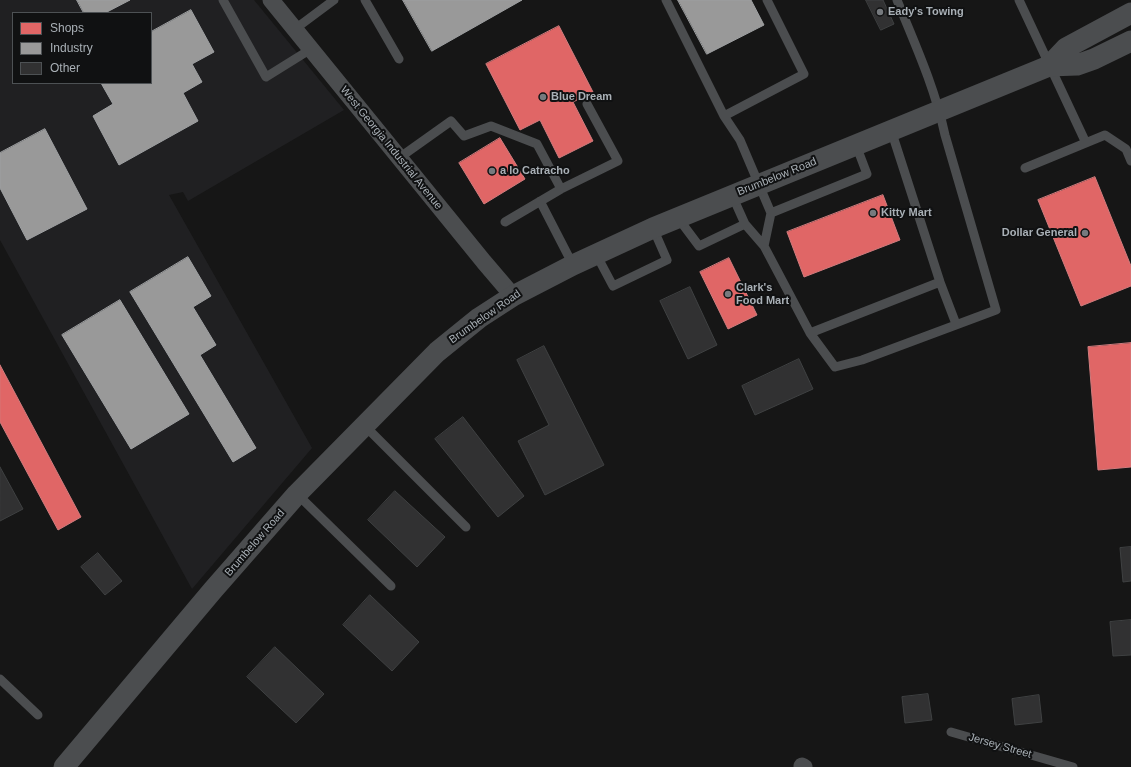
<!DOCTYPE html>
<html>
<head>
<meta charset="utf-8">
<style>
  body { margin:0 }
  #map { position:relative; width:1131px; height:767px; overflow:hidden; background:#161616; font-family:Helvetica,sans-serif }
  canvas { display:block }
  .legend { position:absolute; left:12px; top:12px; width:140px; height:72px; box-sizing:border-box; background:#101112; border:1px solid #4d5154; margin:0; padding:5px 7px; list-style:none; font-size:12px; color:#a9b0b6 }
  .legend li { display:flex; align-items:center; gap:8px; height:20px }
  .legend b { width:20px; border:1px solid #4d5154 }
</style>
</head>
<body>
<div id="map">
<canvas width="1131" height="767"></canvas>
<ul class="legend">
<li><b style="height:11px;background:#e06666"></b>Shops</li>
<li><b style="height:11px;background:#999"></b>Industry</li>
<li><b style="height:11px;background:#313132"></b>Other</li>
</ul>
</div>
<script>
const g = document.querySelector('canvas').getContext('2d');
g.lineJoin = 'round';
function fillPath(path, color) { g.fillStyle = color; g.fill(path, 'evenodd'); }
function trace(path, color, width, dash) { g.strokeStyle = color; g.lineWidth = width; g.lineCap = dash ? 'butt' : 'round'; g.setLineDash(dash || []); g.stroke(path); }
function write(font, color, halo, rows, align = 'center') {
  g.font = font + ' Helvetica,sans-serif'; g.lineWidth = 4; g.setLineDash([]); g.textBaseline = 'middle'; g.strokeStyle = halo; g.fillStyle = color; for (const [text, x, y, turn = 0] of rows) {
    g.save(); g.translate(x, y); g.rotate((+turn || 0) * Math.PI / 180); g.textAlign = isNaN(turn) ? turn : align; if (halo) g.strokeText(text, 0, 0); g.fillText(text, 0, 0); g.restore();
  }
}
const built = new Path2D(`
  M0 0H254L344 110 188 201 183 192 169 195 312 448 192 589 0 240ZM13 13H151V83H13Z`);
const shops = new Path2D(`
  M559 26 593 92 573 102 593 141 559 158 540 120 520 130 486 64Z
  M500 138 525 179 484 204 459 163Z
  M1095 177 1131 266V286L1081 306 1038 200Z
  M883 195 900 240 804 277 787 232Z
  M729 258 757 315 728 329 700 272Z
  M1131 343V467L1098 470 1088 347Z
  M0 365 81 517 58 530 0 422Z`);
const industry = new Path2D(`
  M77 0H130L105 13H84Z
  M403 0H522L432 51Z
  M678 0H751L764 25 707 54Z
  M191 10 214 52 192 64 202 82 183 93 198 121 119 165 93 116 113 104 101 83H151V32Z
  M45 129 87 209 27 240 0 188V153Z
  M188 257 211 296 193 307 216 345 200 355 256 448 233 462 130 292Z
  M120 300 189 414 131 449 62 335Z`);
const building = new Path2D(`
  M866 0H883L894 24 881 30Z
  M690 287 717 345 688 359 660 301Z
  M544 346 604 465 545 495 518 441 549 425 517 360Z
  M799 359 813 389 755 415 742 386Z
  M463 417 524 496 498 517 435 439Z
  M0 467 23 509 0 521Z
  M395 491 445 537 417 567 368 520Z
  M1131 547V581L1123 582 1120 548Z
  M98 553 122 581 105 595 81 567Z
  M370 595 419 642 392 671 343 625Z
  M1131 620V655L1113 656 1110 622Z
  M275 647 324 694 296 723 247 677Z
  M928 694 932 720 905 723 902 697Z
  M1039 695 1042 722 1015 725 1012 699Z`);
const service = new Path2D(`
  M223 0 266 77 311 49
  M365 0 399 59
  M666 0 724 116 740 140 771 213 867 174 856 145
  M1019 0 1086 143
  M295 29 334 0
  M724 116 804 74 767 0
  M891 130 940 282 956 324
  M399 158 451 121 464 136 491 126 537 144 561 189
  M1025 168 1105 135 1126 149 1131 161
  M732 195 745 224 764 246 810 333 835 367 862 360 996 310 945 135C935 88 915 44 897 0
  M540 201 573 265
  M678 218 699 246 745 224
  M505 222 561 189 618 161 587 104
  M764 246 771 213
  M596 254 613 286 667 260 653 228
  M810 333 940 282
  M364 425 466 527
  M297 494 391 586
  M0 679 38 715
  M951 732 1073 767`);
const minor = new Path2D(`
  M271 0 484 262 513 296
  M802 766 804 767`);
const tertiary = new Path2D(`
  M1049 66 1066 48 1131 13
  M64 767 213 590 297 494 437 352 479 318 513 296 573 265 653 228 1049 66 1077 65 1094 59 1131 41`);
const markers = [
  [880,12,4,"#767a7e"],
  [543,97,4,"#767a7e"],
  [492,171,4,"#767a7e"],
  [873,213,4,"#767a7e"],
  [1085,233,4,"#767a7e"],
  [728,294,4,"#767a7e"]
];
const poiNames = [
  ["Eady's Towing",888,12],
  ["Blue Dream",551,97],
  ["a lo Catracho",500,171],
  ["Kitty Mart",881,213],
  ["Dollar General",1077,233,"right"],
  ["Clark's",736,288],
  ["Food Mart",736,301]
];
const streetNames = [
  ["West Georgia Industrial Avenue",391,148,51],
  ["Brumbelow Road",777,177,-22],
  ["Brumbelow Road",485,317,-35],
  ["Brumbelow Road",255,543,-49],
  ["Jersey Street",1000,746,16]
];
fillPath(built, '#202022');
fillPath(shops, '#e06666');
trace(shops, '#d07c7e', 1);
fillPath(industry, '#999');
trace(industry, '#9ea0a2', 1);
fillPath(building, '#313132');
trace(building, '#3f4142', 1);
trace(service, '#4b4d4f', 9);
trace(minor, '#4b4d4f', 17);
trace(tertiary, '#4b4d4f', 21);
for (const [x, y, r, color] of markers) { const dot = new Path2D(); dot.arc(x, y, r, 0, 2 * Math.PI); g.fillStyle = color; g.fill(dot); trace(dot, '#101112', 1.5); }
write('bold 11px', '#a9b0b6', '#101112', poiNames, 'left');
write('11px', '#a9b0b6', '#101112', streetNames);
</script>
</body>
</html>
